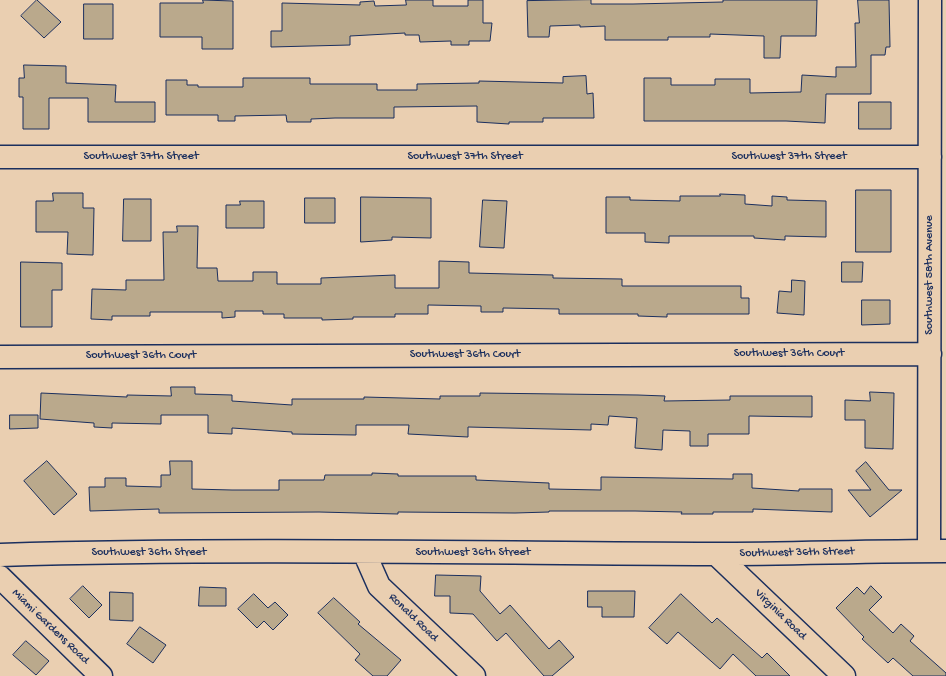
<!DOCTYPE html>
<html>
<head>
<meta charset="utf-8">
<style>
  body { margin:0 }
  canvas { display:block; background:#eacfb1 }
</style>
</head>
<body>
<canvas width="946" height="676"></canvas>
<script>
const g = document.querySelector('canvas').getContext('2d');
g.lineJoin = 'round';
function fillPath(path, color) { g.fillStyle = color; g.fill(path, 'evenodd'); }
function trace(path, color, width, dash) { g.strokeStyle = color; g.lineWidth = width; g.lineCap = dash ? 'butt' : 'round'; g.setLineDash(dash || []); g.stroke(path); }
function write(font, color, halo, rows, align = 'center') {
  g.font = font + ' "Gochi Hand",sans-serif'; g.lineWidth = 3.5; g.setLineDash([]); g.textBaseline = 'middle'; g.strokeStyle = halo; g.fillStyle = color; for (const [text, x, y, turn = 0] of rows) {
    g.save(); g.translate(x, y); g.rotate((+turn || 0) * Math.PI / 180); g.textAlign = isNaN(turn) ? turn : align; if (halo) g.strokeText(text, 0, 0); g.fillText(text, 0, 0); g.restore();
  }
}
const building = new Path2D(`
  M37 0 61 22 44 38 21 16Z
  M203 0 233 1V49H202V37H160V3H203Z
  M406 0H433V6H468V0H483V23H492L490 41H469V45H451V41L420 42 419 35H405V33L350 36V45L271 47V31H282V3L360 5V2L374 1 375 6 406 5Z
  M591 0V4H633L723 2V0H817L816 36H781L780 58H764V36L710 34V37H668V40H605V26L580 27V25L550 26 549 37H528L527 1Z
  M858 0H889L890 47H886L885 55H871V94H826L825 123 786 121H644V78H671V85H715V79H750V93L801 92 802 75 836 77V67H856L855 23H859Z
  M84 4H113V39H84Z
  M24 65 66 66V83L116 85 115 102H155V122H88V98H49V129H23V97H19V78H24Z
  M586 76 587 94 593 93 594 118H543V122H509V124L477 122V106L394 107V118H335L311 119V122H287L286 115 235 116V121H218V115H166V80H187V85H198V87H243V78H310V84H377V90H417V84L479 83V81L563 83V77Z
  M859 102H891V129H859Z
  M856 190H891V252H856Z
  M53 193H83V208H94L93 255 67 254 68 232H36V201H53Z
  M720 194 745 195V204L772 206V196L787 197V200L826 201V237L785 236V240L754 238V236H669V243L645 242V233H606V197H630V200L680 201V196H720Z
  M361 197 431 198V238L392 237V240L361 242Z
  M305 198H335V223H305Z
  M124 199H151V241H123Z
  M483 200 507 201 504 248 480 247Z
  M240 201H264V228H226V205H240Z
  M177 226H198L197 268H217L218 281H253V272H277V284H321V278L395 275V288H439V261L469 262V273L553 275V278L622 279V286H741V298H749V314H667V317L638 316V314H559V309L503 308V312H481V306L428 305V314H395V317H353V319L322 320V318H284V314H263V311H235V317L222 318V312H150V316H112V320L91 319 92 289 126 290V280H164L163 232H177Z
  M21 262 62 263V290H52V327H21Z
  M842 262H863L862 282H842Z
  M792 280 805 281 804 315 777 313 779 291 791 292Z
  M862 300H890V324L862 325Z
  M171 387H195V394L232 395V401L292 405V399H364V397L440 399V396H480V393L638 395 665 396 664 401 730 400V396H812V417L749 416V434H708V446H690V431L663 430 662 450 635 448 637 418 609 416 608 425 591 424V430L468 427V437L408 434 409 425H356V435L292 434V432L232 428V434L208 433V415H161V424L112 423V428L94 427V423L40 419 41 393 127 397V395L171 396Z
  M870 392 894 393 893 449 865 448V420H845V400L870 401Z
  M10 415H38V428L10 429Z
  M47 461 77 494 54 515 24 481Z
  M170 461H192V489L232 490H279V480H324L325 475H372V473L398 474V476H476V480L549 483V489L601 490V477L733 479V474H752V488L799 491V489H832V512L753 509V512H713V514H681L682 512 635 511H549V512L515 513 398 512V514L319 512 159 513V509L90 511 89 487H105V478H126V486L161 487V475H170Z
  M866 462 889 490H902L870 517 848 490H871L856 471Z
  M436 575 481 576 480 591 500 614 510 605 549 649 559 640 574 657 552 676H544L506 633 497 641 473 614 450 613V596H435Z
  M83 586 102 605 89 618 70 599Z
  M871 586 882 597 869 610 893 633 901 624 914 636 910 641 946 673V676H913L893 658 888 663 862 639 864 637 836 608 857 587 864 594Z
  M200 587 226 588V606H199Z
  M588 591H635L634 617H602V607H588Z
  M110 592 133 593V621L110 620Z
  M254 594 268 608 275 602 288 615 273 630 264 621 257 628 238 609Z
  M681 594 712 623 717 618 762 658 767 653 790 676H756L733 654 720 669 678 632 667 644 649 628Z
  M334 598 360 622 358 624 401 660 387 676H373L355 660 360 654 318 613Z
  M140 627 166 645 153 663 127 644Z
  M26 641 49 661 36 675 13 655Z`);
const minor = new Path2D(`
  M0 157H930
  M0 357 930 354
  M929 551 930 0
  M364 552 379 586 474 676
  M716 554 844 676
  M0 555C237 548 475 553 713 554 791 554 868 551 946 551
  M0 577 101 676`);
const streetNames = [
  ["Southwest 37th Street",141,157],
  ["Southwest 37th Street",465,157],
  ["Southwest 37th Street",789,157],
  ["Southwest 58th Avenue",930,275,-90],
  ["Southwest 36th Court",789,354],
  ["Southwest 36th Court",465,355],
  ["Southwest 36th Court",141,356],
  ["Southwest 36th Street",149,553],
  ["Southwest 36th Street",473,553],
  ["Southwest 36th Street",797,553,-1],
  ["Virginia Road",780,615,44],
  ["Ronald Road",413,618,44],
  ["Miami Gardens Road",50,627,44]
];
fillPath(building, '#baa98c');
trace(building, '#1b2f5e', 1);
trace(minor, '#1b2f5e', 25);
trace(minor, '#eacfb1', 22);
write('12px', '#1b2f5e', '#eacfb1', streetNames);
</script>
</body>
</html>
